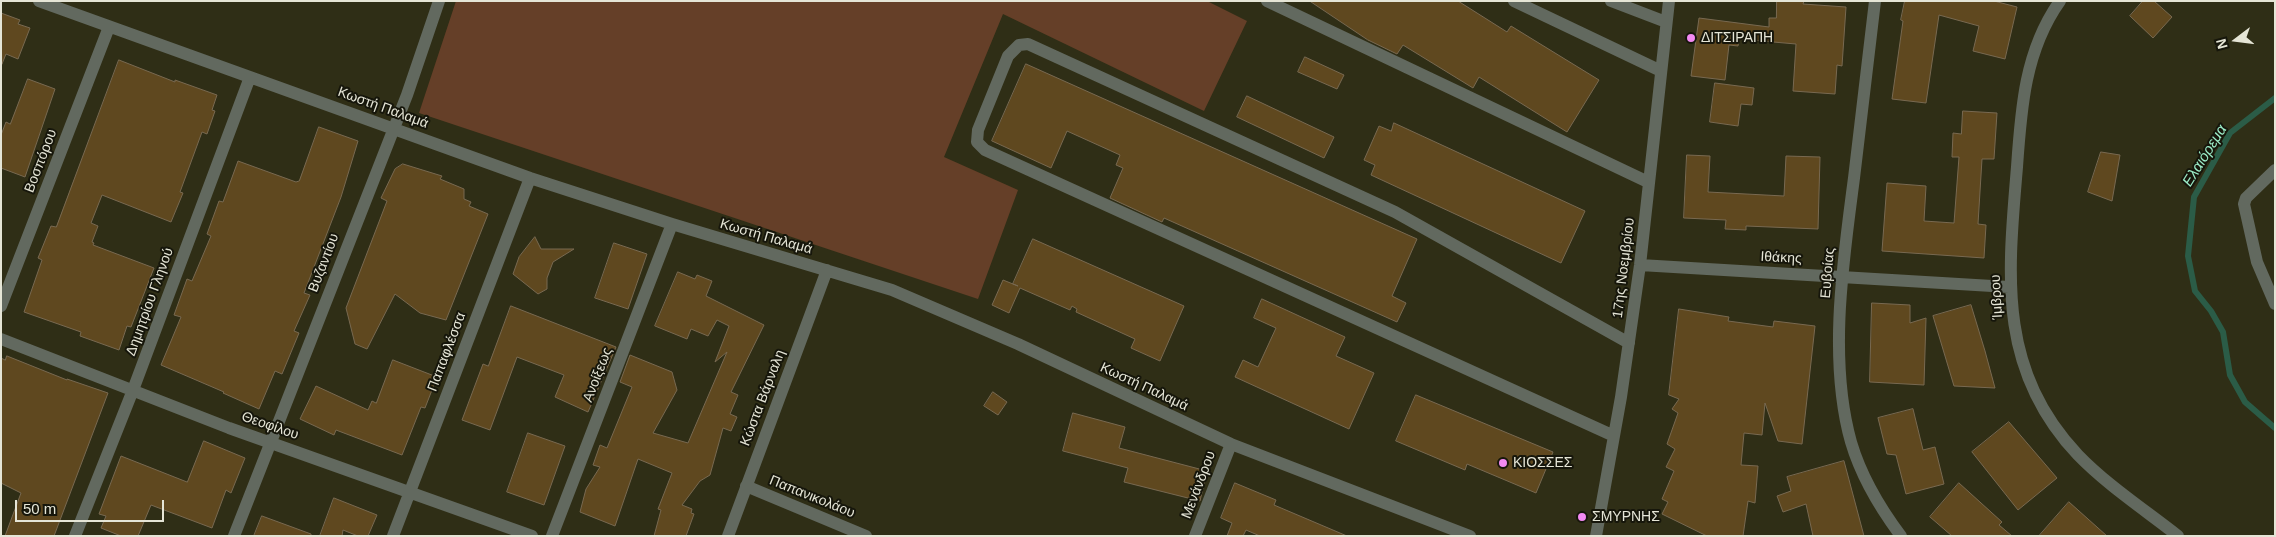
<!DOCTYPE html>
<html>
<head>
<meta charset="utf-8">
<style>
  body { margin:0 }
  #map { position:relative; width:2276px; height:537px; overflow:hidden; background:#2f2e16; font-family:Helvetica,sans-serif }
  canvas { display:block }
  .frame { position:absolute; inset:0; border:2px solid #e5e5d6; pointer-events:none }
  .north { position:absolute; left:2211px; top:15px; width:50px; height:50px; -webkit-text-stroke:4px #16160b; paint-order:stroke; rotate:255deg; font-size:14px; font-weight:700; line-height:20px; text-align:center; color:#e5e5d6 }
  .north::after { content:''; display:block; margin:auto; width:18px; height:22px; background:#e5e5d6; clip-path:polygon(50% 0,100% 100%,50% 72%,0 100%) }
  .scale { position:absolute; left:15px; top:500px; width:149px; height:22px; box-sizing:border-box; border:2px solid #e5e5d6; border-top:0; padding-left:6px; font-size:15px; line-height:18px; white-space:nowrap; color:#e5e5d6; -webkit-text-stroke:4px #16160b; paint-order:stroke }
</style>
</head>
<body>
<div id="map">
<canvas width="2276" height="537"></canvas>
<div class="frame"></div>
<div class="north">N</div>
<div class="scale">50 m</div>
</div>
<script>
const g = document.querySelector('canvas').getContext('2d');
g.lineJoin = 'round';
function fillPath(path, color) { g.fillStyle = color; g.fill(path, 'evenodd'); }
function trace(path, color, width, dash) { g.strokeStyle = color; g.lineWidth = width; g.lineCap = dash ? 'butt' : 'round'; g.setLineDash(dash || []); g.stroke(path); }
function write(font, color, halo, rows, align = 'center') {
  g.font = font + ' Helvetica,sans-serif'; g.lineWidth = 4; g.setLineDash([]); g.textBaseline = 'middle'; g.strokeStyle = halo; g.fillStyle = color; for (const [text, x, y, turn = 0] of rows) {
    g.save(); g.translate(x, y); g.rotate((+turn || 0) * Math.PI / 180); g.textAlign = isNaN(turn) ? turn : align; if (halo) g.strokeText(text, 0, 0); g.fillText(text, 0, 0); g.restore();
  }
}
const green = new Path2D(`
  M456 1H1207L1247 21 1204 111 1003 14 944 157 1018 190 978 299 419 113Z`);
const stream = new Path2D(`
  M2275 98 2230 133 2194 197 2188 256 2195 291 2211 311 2223 332 2230 375 2245 402 2275 428`);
const building = new Path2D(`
  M1310 1H1458L1507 32 1511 26 1599 80 1567 132 1479 77 1473 88 1403 45 1397 54 1368 40Z
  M1777 1H1804L1803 4 1846 7 1842 66 1837 65 1835 94 1793 91 1796 44 1739 39 1738 46 1729 45 1725 80 1691 76 1699 18 1769 27V18H1776Z
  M1905 1H1994L2017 7 2005 59 1973 51 1979 26 1939 15 1926 103 1892 99 1903 21 1901 20Z
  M2143 1H2154L2172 17 2153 38 2130 16Z
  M1 13 20 20 18 24 30 28 18 59 6 54 2 64Z
  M1305 57 1344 75 1337 89 1298 72Z
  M119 60 175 82V80L217 95 212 110 215 111 207 134 202 132 180 192 183 193 171 222 102 195 91 223 98 226 92 242 94 243 93 245 154 268 131 327 127 326 119 350 80 336 81 332 24 312 42 260 38 258 51 226 56 227Z
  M1026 64 1417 239 1392 296 1406 303 1397 322 1164 218 1162 222 1110 198 1123 168 1116 165 1120 155 1067 131 1051 168 992 141Z
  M28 79 55 89 25 177 1 168V135L6 122 10 124Z
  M1715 83 1754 88 1752 105 1741 104 1738 126 1710 122Z
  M1247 96 1334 137 1324 158 1237 117Z
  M1963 111 1997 113 1994 159H1982L1978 224 1986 225 1984 258 1882 251 1887 183 1926 186 1924 221 1954 223 1959 157H1952L1953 133 1961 134Z
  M1394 123 1585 211 1561 263 1371 175 1375 165 1364 160 1379 126 1391 131Z
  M319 127 358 141 341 197 304 293 310 295 294 331 299 333 282 374 275 371 259 409 223 393 224 392 161 365 181 317 174 315 187 279 192 281 211 236 207 234 219 201 223 202 238 161 296 182 299 181Z
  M2101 152 2120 155 2112 201 2088 192Z
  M1687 155 1710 156 1708 192 1784 196 1786 156 1820 157 1818 229 1746 226V230L1725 229 1726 220 1684 218Z
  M403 164 442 176 440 179 464 189V199L471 202 469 206 488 214 446 320 420 313 395 294 367 349 355 344 346 308 387 201 381 198 395 169Z
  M535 237 541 249H574L553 262 547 278V289L538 294 513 274 519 257Z
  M1033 239 1184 306 1160 361 1131 348 1135 339 1076 312 1077 309 1072 306 1070 310 1020 288 1009 313 992 305 1003 280 1018 286 1013 284Z
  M614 243 647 254 628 309 595 298Z
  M678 272 695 279 697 275 712 281 706 296 764 325 731 392 738 395 730 414 737 417 731 431 723 428 710 475 700 481 682 505 692 509 691 513 694 514 686 536H654L661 510 658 509 672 473 638 459 615 526 580 512 586 489 600 467 593 465 600 445 607 448 632 387 620 382 630 355 672 372 677 390 653 433 688 443 727 352 715 362 729 326 717 320 708 336 691 329 687 339 655 326Z
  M1262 299 1345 337 1336 356 1374 373 1349 429 1235 377 1243 360 1258 367 1276 328 1254 318Z
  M1872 303 1910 305V323L1926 318 1924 385 1870 382Z
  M1971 305 1985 351 1995 388 1954 386 1933 316Z
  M511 306 616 347 588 412 555 397 564 375 517 357 490 430 462 420 483 364 488 366Z
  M1679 309 1729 317 1728 321 1773 327 1774 321 1815 326 1802 444 1778 441 1765 403 1762 435 1744 433 1741 465 1758 466 1755 503 1748 501 1743 536H1707L1662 514 1668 502 1662 499 1674 471 1666 467 1675 449 1667 444 1678 413 1672 409 1679 399 1669 395Z
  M7 356 67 380V379L108 393 54 536H5L21 493 1 483V358L5 360Z
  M393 360 437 377 425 408 421 407 402 455 336 430 334 435 300 419 316 386 368 410 372 401 376 403Z
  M993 392 1007 402 998 415 984 406Z
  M1416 395 1553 452 1536 493 1467 464 1465 470 1396 441Z
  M1913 409 1923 450 1935 447 1944 484 1906 494 1896 455 1887 454 1878 418Z
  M1073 413 1125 427 1119 448 1207 471 1200 501 1124 482 1128 468 1063 451Z
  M2009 422 2057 478 2018 510 1972 452Z
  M528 433 565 446 544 505 507 492Z
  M204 441 245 458 231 493 226 490 212 528 151 505 138 536H121L101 528 106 516 99 514 121 456 187 482Z
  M1844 461 1864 536H1813L1806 504 1783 512 1777 496 1791 491 1787 477Z
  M1235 483 1276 500 1274 505 1347 536H1260L1246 530 1243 536H1227L1232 523 1221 518Z
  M1959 483 2002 522 1999 525 2012 536H1952L1930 517Z
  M334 498 377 515 368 536H358L343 530 342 536H320Z
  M2069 502 2107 536H2039Z
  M262 516 311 534V536H254Z`);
const minor = new Path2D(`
  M39 1 530 178 672 224 892 290 1018 344 1231 444 1470 536
  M1267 1 1648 182
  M1514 1 1661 71
  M1611 1 1666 22
  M1875 1C1868 60 1861 119 1854 178 1843 262 1828 360 1851 442 1861 476 1880 508 1901 536
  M2060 1C2025 50 2021 108 2017 167 2008 275 1997 369 2078 455 2107 485 2145 510 2178 536
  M2275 170 2246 198 2244 204 2257 262 2275 304
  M1640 265 2009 287
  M1 306 109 27
  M1 339 229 428 532 536
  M1614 436 985 150 977 142 978 130 1008 56 1019 45 1028 44 1395 212 1629 343
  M746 486 866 536
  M75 536 133 390 250 77
  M234 536 407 95 439 1
  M393 536 530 178
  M552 536 672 224
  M728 536 827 270
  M1195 536 1231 444
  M1596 536 1621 397 1640 265 1669 1`);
const markers = [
  [1691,38,5,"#f38af2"],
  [1503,463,5,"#f38af2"],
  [1582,517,5,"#f38af2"]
];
const poiNames = [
  ["ΔΙΤΣΙΡΑΠΗ",1701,38],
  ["ΚΙΟΣΣΕΣ",1513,463],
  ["ΣΜΥΡΝΗΣ",1592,517]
];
const streetNames = [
  ["Κωστή Παλαμά",383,108,20],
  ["Βοσπόρου",41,161,-69],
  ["Κωστή Παλαμά",766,237,16],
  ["Ιθάκης",1781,258,3],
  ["Βυζαντίου",324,263,-69],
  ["17ης Νοεμβρίου",1624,268,-83],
  ["Ευβοίας",1828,273,-85],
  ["Ίμβρου",1997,297,-93],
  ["Δημητρίου Γληνού",150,302,-70],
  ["Παπαφλέσσα",447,352,-69],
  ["Ανοίξεως",598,375,-69],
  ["Κωστή Παλαμά",1144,387,25],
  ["Κώστα Βάρναλη",763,398,-69],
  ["Θεοφίλου",270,426,19],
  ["Μενάνδρου",1199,485,-69],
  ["Παπανικολάου",812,497,22]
];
const waterNames = [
  ["Ελαιόρεμα",2205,156,-58]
];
fillPath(green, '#653f28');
trace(stream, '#2b5c47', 6);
fillPath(building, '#5f481f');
trace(building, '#786951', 1);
trace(minor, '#62695f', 12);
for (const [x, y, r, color] of markers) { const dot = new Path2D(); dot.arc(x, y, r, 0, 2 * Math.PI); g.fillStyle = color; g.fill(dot); trace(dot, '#16160b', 2); }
write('14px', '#e5e5d6', '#16160b', poiNames, 'left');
write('14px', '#e5e5d6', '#16160b', streetNames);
write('italic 15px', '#9cedc8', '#16160b', waterNames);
</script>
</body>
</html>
